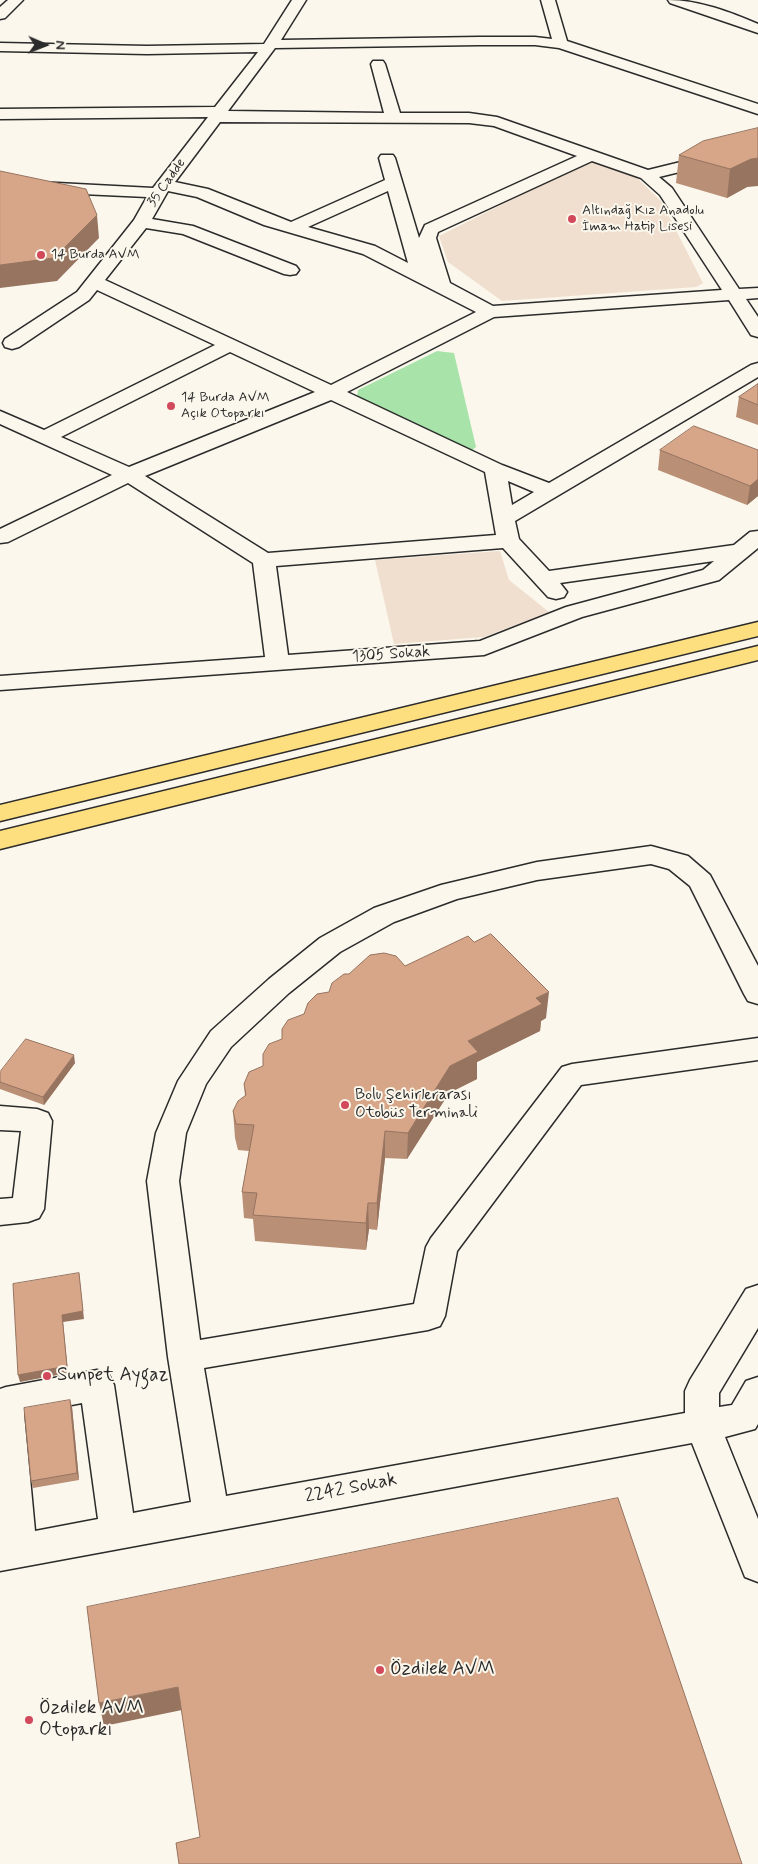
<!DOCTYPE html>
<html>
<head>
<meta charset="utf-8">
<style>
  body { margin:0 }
  #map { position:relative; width:758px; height:1864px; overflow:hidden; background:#fbf7ec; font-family:Mynerve,sans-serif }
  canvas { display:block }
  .north { position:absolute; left:20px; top:20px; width:50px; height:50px; -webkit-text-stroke:4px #fbf7ec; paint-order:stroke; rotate:91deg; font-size:14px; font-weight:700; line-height:20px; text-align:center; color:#2b2b2b }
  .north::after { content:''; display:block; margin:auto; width:18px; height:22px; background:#2b2b2b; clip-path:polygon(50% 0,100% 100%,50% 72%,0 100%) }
</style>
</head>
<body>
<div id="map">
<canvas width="758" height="1864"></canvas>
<div class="north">N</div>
</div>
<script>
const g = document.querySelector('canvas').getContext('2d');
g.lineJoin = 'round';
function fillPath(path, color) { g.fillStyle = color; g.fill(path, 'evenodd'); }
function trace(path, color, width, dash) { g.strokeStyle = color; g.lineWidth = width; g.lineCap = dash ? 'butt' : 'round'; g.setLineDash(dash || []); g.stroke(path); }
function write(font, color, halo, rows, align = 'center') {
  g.font = font + ' Mynerve,sans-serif'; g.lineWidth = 4; g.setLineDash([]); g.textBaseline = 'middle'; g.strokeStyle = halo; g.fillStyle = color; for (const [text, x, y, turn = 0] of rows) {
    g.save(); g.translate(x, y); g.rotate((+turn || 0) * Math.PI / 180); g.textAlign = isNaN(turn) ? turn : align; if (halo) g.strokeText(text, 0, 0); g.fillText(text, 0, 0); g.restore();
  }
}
const built = new Path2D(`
  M595 161 636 177 661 201 703 283 696 287 502 301 448 262 439 236 587 162Z
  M500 551 509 580 549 612 484 637 394 644 375 560Z`);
const green = new Path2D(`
  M437 351 454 353 476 447 470 452 357 397 358 390Z`);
const minor = new Path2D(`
  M8 0H23L5 18 0 19V7Z
  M292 0H306L281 40 479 37H535L552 39 541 0H555L567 41 758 104V114L559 48 535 45H479L275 48 228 111 384 113 371 64 373 61H383L385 64 400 113H469L497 117 648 170 758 143V153L659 177 672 188 739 289 758 288V298L746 299 758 317V337L751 335 729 300 494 317 347 392 502 465 549 483 751 365 758 363V377L515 521 519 539 549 571 734 545 750 532 758 531V548L719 580 582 617 484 655 0 690V676L265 657 253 563 128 483 8 542 0 543V529L112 475 0 424V411L44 430 215 345 97 290 89 300 19 347 12 349 5 347 3 343 5 339 77 292 134 220 147 197 38 192 0 184V174L38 182 153 188 208 117 0 119V109L215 107 258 52 147 54 0 51V43L147 46 264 44ZM220 122 469 123 494 126 577 156 425 225 419 238 395 158 393 155H381L379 158 385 180 291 222 208 189 175 182ZM592 161 641 178 660 195 722 290 493 306 450 283 436 238 438 232ZM168 191 197 197 264 225 363 254 476 312 331 385 105 280 146 228 183 234 284 274 290 275 296 274 299 270 296 266 193 226 152 219ZM388 191 408 263 375 246 308 227ZM230 352 315 392 129 467 61 437ZM331 400 485 472 496 535 268 553 145 476ZM508 481 534 492 512 505ZM503 548 548 597 556 599 564 597 567 592 560 583 714 561 703 570 566 607 480 641 288 655 276 566Z
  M668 0C699 0 730 12 758 24V33L670 3Z
  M651 846 688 856 710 875 758 966V1004L748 1001 744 994 690 886 669 869 651 864 537 880 457 899 394 922 340 952 289 993 231 1047 206 1084 186 1133 179 1181 200 1340 414 1304 426 1247 431 1238 562 1067 572 1064 758 1038V1060L581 1085 457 1251 445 1316 440 1326 428 1330 204 1368 226 1496 685 1413V1391L690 1380 746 1289 758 1285V1328L719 1393V1407L732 1405 746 1381 758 1377V1424L755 1429 725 1437 758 1519V1582L745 1577 692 1443 0 1571V1389L6 1387 97 1370 109 1375 114 1385 133 1513 191 1502 168 1357 147 1181 156 1133 178 1081 211 1031 269 979 320 938 374 908 441 885 537 862ZM82 1403 98 1519 35 1531 24 1414Z
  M0 1106 37 1109 48 1113 52 1121 44 1209 39 1218 28 1222 0 1225V1199L13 1198 21 1131 0 1130Z`);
const highway = new Path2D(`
  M758 622V636L0 821V805Z
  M758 646V660L0 849V831Z`);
const wall = new Path2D(`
  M758 128 747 187 727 198 676 183 679 155Z
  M758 384V425L736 417 739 397Z
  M660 450H758V496L747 505 658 470Z
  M405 966 546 1018 541 1021 540 1031 477 1062V1079L449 1093 407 1159 385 1158 377 1230 369 1229 366 1250 255 1241 253 1219 244 1218 242 1192 249 1151 238 1150 235 1138 233 1111 245 1096 244 1084 263 1066 282 1039 304 1014 329 992Z
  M75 1063 44 1105 0 1089V1072Z
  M70 1400 72 1407 79 1480 33 1488 31 1481Z`);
const shadedWall = new Path2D(`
  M758 158V186L747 187 727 198 730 169 751 159Z
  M97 215 99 238 57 281 0 288V265Z
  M758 479V496L747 505 750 486Z
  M549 992 546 1018 541 1021 540 1031 477 1062V1079L449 1093 407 1159 408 1133 450 1066 468 1041 536 998Z
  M74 1055 75 1063 44 1105 43 1097Z
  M385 1131V1158L377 1230V1203Z
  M368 1203 369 1229 366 1250V1223Z
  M79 1273 84 1319 63 1322 68 1373 20 1382 18 1375 62 1315Z
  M70 1400 72 1407 79 1480 77 1473Z
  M178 1687 182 1710 104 1726 99 1703Z`);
const building = new Path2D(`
  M758 128V158L751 159 730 169 679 155 703 141Z
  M0 171 86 189 97 215 54 258 0 265Z
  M758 384V405L739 397Z
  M694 426 758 450V479L750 486 660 450Z
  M491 934 549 992 536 998 542 1004 468 1041 478 1052 450 1066 408 1133 385 1131 377 1203H368L366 1223 253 1215 257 1193 242 1192 254 1125 236 1124 233 1111 238 1101 246 1095 244 1084 249 1072 263 1066V1054L269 1044 282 1039V1029L288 1020 304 1014 308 1003 317 994 329 992 332 983 344 974H349L370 955 384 953 396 956 405 966 468 936 474 942Z
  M26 1039 74 1055 43 1097 0 1082V1072Z
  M79 1273 83 1311 62 1315 67 1366 18 1375 13 1284Z
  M70 1400 77 1473 31 1481 24 1408Z
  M618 1498 742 1864H179L176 1843 200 1837 178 1687 99 1703 87 1607Z`);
const markers = [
  [572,219,5,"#d1495b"],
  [41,255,5,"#d1495b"],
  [171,406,5,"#d1495b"],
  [345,1105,5,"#d1495b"],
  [47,1376,5,"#d1495b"],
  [380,1670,5,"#d1495b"],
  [29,1720,5,"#d1495b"]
];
const farStreetnames = [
  ["35 Cadde",167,183,-55]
];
const farPoinames = [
  ["Altındağ Kız Anadolu",582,211],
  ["İmam Hatip Lisesi",582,227],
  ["14 Burda AVM",51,255],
  ["14 Burda AVM",181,398],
  ["Açık Otoparkı",181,414]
];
const streetNames = [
  ["1305 Sokak",391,655,-4]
];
const poiNames = [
  ["Bolu Şehirlerarası",355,1096],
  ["Otobüs Terminali",355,1114]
];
const nearPoinames = [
  ["Sunpet Aygaz",57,1376],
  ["Özdilek AVM",390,1670],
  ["Özdilek AVM",39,1709],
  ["Otoparkı",39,1731]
];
const nearStreetnames = [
  ["2242 Sokak",351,1489,-11]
];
fillPath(built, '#f0dfce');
fillPath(green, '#a8e4aa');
trace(minor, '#2b2b2b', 3);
trace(highway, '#2b2b2b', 3);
fillPath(minor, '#fbf7ec');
fillPath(highway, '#fedf80');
fillPath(wall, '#b98f76');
fillPath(shadedWall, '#967460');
fillPath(building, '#d7a689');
trace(building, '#967460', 1);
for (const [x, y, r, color] of markers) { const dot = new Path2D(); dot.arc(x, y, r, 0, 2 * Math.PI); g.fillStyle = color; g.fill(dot); trace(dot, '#fbf7ec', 2); }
write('14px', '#2b2b2b', '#fbf7ec', farStreetnames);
write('14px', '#2b2b2b', '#fbf7ec', farPoinames, 'left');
write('16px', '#2b2b2b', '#fbf7ec', streetNames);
write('16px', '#2b2b2b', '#fbf7ec', poiNames, 'left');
write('19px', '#2b2b2b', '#fbf7ec', nearPoinames, 'left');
write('19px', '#2b2b2b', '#fbf7ec', nearStreetnames);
</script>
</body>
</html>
